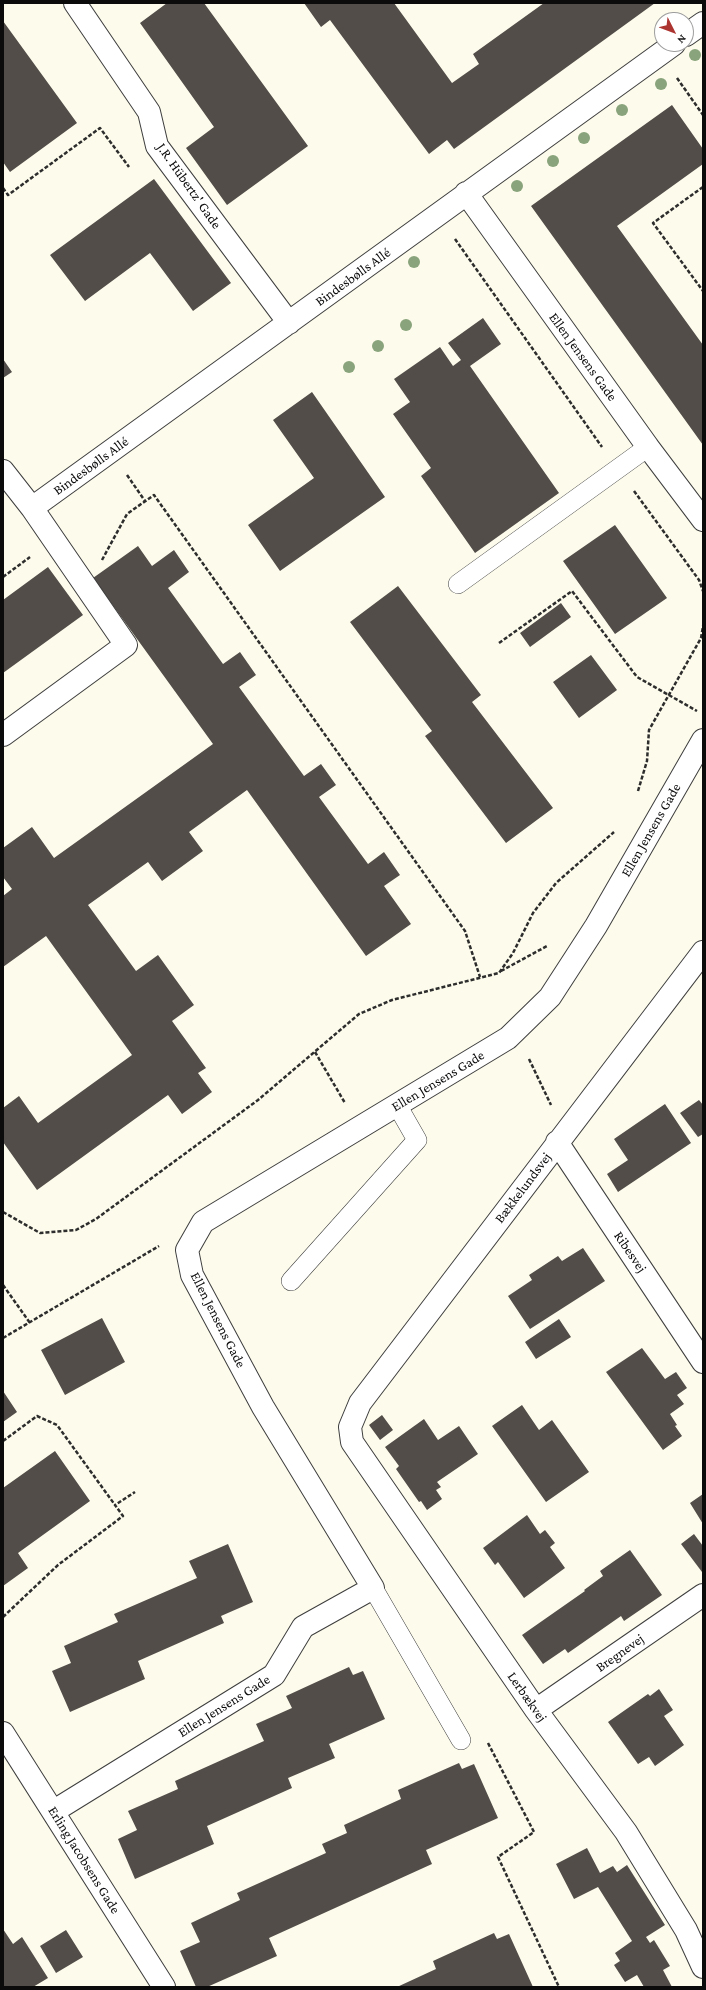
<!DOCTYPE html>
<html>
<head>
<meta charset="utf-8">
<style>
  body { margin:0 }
  #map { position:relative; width:706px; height:1990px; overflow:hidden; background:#fdfbeb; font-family:"Crimson Pro",serif }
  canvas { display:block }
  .frame { position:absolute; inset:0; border:4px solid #0b0b0b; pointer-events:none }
  .north { position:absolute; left:654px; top:12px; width:40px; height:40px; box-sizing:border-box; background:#fff; border:1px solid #9d9d9d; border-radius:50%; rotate:132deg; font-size:11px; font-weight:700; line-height:16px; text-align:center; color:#0b0b0b }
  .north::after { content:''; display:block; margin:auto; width:14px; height:18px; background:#ad3531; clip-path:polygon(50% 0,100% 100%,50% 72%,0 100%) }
</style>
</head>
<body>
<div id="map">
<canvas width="706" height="1990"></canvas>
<div class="frame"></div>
<div class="north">N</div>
</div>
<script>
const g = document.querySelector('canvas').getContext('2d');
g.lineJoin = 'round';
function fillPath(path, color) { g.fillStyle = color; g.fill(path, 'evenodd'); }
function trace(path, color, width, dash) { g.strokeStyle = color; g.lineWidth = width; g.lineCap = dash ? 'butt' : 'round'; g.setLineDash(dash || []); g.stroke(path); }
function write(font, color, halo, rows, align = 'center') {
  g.font = font + ' "Crimson Pro",serif'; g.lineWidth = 4; g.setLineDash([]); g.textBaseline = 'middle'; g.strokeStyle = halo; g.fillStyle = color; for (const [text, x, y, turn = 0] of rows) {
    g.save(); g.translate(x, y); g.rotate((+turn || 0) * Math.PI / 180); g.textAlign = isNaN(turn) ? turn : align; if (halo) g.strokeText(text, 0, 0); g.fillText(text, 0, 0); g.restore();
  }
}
const building = new Path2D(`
  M167 3H204L308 146 227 205 186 148 214 127 140 23Z
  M304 3H394L452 83 479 64 473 54 544 3H655L454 149 447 140 429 154 330 20 321 27Z
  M3 21 77 123 10 172 3 162Z
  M672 105 703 149V164L617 226 703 345V445L531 206Z
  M154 179 231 283 193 311 150 253 85 301 50 255Z
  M483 318 501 344 470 366 559 493 475 553 421 476 431 468 393 414 410 402 394 379 440 347 453 366 461 360 448 343Z
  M3 359 12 372 3 378Z
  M312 392 385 497 280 571 248 525 314 478 273 420Z
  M615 525 667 598 615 634 563 561Z
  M138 546 152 566 174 550 189 572 168 588 223 664 240 652 256 675 239 687 304 776 321 764 336 785 319 797 368 864 384 852 400 875 384 886 411 924 366 956 247 790 189 832 203 851 162 881 148 862 88 905 136 971 158 955 194 1005 172 1021 206 1068 198 1073 212 1092 182 1114 168 1095 37 1190 3 1142V1108L19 1096 38 1123 132 1055 46 936 3 967V896L12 889 3 877V848L32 827 54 858 213 744 93 578Z
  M48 567 83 615 3 673V600Z
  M398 586 481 695 472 702 553 808 506 843 425 736 432 731 350 622Z
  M561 603 571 617 530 647 520 633Z
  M591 655 617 690 579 718 553 682Z
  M699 1100 703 1105V1134L698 1137 680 1113Z
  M665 1104 691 1143 618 1192 607 1174 628 1160 614 1139Z
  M583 1248 605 1281 530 1329 508 1296 532 1280 529 1275 558 1256 562 1261Z
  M102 1318 125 1362 65 1395 41 1350Z
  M559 1319 571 1337 536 1359 525 1342Z
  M642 1348 665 1379 676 1372 687 1388 677 1395 684 1404 670 1414 677 1425 675 1426 682 1436 663 1450 606 1372Z
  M3 1391 17 1412 3 1422Z
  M522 1405 539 1430 552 1420 589 1472 546 1502 492 1426Z
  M382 1415 393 1430 380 1440 369 1425Z
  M424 1419 438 1440 459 1426 478 1454 437 1482 441 1487 436 1490 442 1499 427 1510 421 1501 419 1502 396 1469 399 1466 385 1447Z
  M55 1451 90 1501 18 1553 28 1568 3 1586V1488Z
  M703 1494V1524L690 1503Z
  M527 1515 540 1534 545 1530 555 1543 550 1547 565 1568 524 1598 498 1562 495 1565 483 1548Z
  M694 1534 703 1546V1571L702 1572 681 1544Z
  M228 1544 253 1602 221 1616 224 1623 138 1661 145 1679 70 1712 52 1671 71 1663 64 1646 118 1622 114 1614 197 1578 189 1561Z
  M630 1550 662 1595 624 1621 621 1616 568 1653 565 1649 543 1664 522 1635 585 1591 584 1590 603 1576 600 1571Z
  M349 1667 353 1675 363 1671 385 1719 329 1744 335 1758 288 1778 292 1788 207 1826 214 1844 135 1879 118 1839 137 1830 128 1811 178 1789 175 1781 264 1741 256 1724 292 1708 286 1696Z
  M659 1689 673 1710 664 1716 684 1745 655 1766 649 1757 638 1764 608 1722 648 1694 650 1696Z
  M459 1763 462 1769 474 1764 498 1818 426 1850 432 1864 269 1938 277 1956 207 1987H196L180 1951 200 1942 191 1923 240 1900 237 1893 326 1853 322 1844 347 1833 344 1825 401 1799 398 1790Z
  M587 1848 600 1873 613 1866 617 1872 627 1865 665 1925 646 1937 650 1943 654 1940 670 1966 663 1970 672 1987H644L637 1975 625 1982 614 1965 620 1961 615 1953 632 1941 598 1887 574 1899 556 1864Z
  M3 1929 13 1944 22 1937 48 1978 33 1987H3Z
  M66 1930 83 1957 56 1973 40 1946Z
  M494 1933 497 1939 509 1934 533 1987H397L436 1969 433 1961Z`);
const path = new Path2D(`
  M677 78 703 115
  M703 187 653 223 703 291
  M3 188 8 195 100 128 129 167
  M455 239 602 447
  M127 475 145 501
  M634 491 699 580 703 591
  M102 560 127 514 154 495 465 931 480 977
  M3 577 30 557
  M499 643 572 591 637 677 697 711
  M638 791 647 761 649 730 701 638 703 626
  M501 971 547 946
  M315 1052 345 1103
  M529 1059 551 1105
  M3 1212 40 1233 76 1230 96 1219 258 1100 359 1014 392 1000 499 973 513 953 533 913 556 883 614 832
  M3 1285 30 1323
  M3 1338 159 1246
  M3 1441 37 1416 57 1425 115 1505
  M3 1617 58 1565 123 1516 115 1505 135 1492
  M488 1743 534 1832 498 1857 559 1987`);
const lane = new Path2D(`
  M458 584 648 447
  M291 1281 417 1140 397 1105
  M373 1588 461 1740`);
const street = new Path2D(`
  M75 3 149 112 157 146 289 323
  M686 35 703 23
  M466 193 648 447 703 520
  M3 471 32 508 126 645 3 735
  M32 508 674 44
  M703 952 360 1403 350 1427 352 1442 536 1710 626 1832 686 1930 703 1967
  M557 1142 703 1362
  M536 1710 703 1595
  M3 1733 164 1987
  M54 1811 274 1675 303 1627 373 1588 263 1407 192 1275 187 1250 203 1222 508 1038 550 997 574 960 596 926 703 740`);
const trees = [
  [695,55],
  [661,84],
  [622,110],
  [584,138],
  [553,161],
  [517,186],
  [414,262],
  [406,325],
  [378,346],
  [349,367]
];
const streetNames = [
  ["J.R. Hübertz' Gade",189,186,55],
  ["Bindesbølls Allé",353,277,-36],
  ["Ellen Jensens Gade",583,357,54],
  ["Bindesbølls Allé",91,466,-36],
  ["Ellen Jensens Gade",651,830,-60],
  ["Ellen Jensens Gade",438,1081,-31],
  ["Bækkelundsvej",523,1188,-53],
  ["Ribesvej",630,1252,56],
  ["Ellen Jensens Gade",218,1320,63],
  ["Bregnevej",620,1653,-35],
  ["Lerbækvej",527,1697,55],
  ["Ellen Jensens Gade",224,1706,-32],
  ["Erling Jacobsens Gade",84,1860,58]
];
fillPath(building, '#524d49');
trace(lane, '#3e3e3e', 20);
trace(street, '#3e3e3e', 24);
trace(path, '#2d2d2d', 2.5, [4, 2]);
trace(lane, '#fff', 19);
trace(street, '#fff', 22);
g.fillStyle = '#89a47c';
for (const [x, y] of trees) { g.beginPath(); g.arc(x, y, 6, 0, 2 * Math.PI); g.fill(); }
write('14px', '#0b0b0b', '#fff', streetNames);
</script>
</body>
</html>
